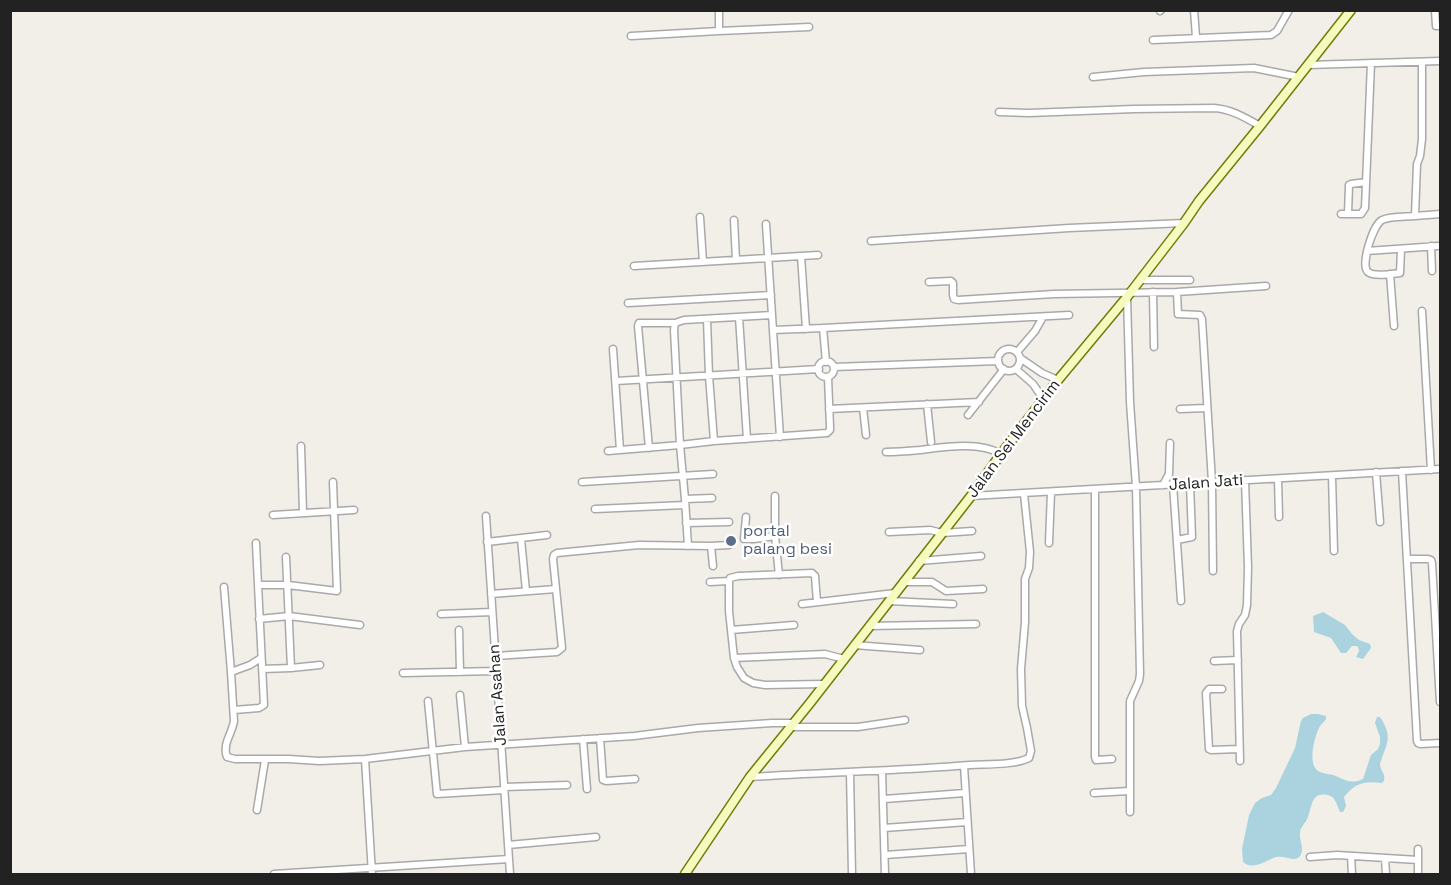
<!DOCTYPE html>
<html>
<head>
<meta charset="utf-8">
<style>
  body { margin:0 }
  #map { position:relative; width:1451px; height:885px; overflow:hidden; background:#f2efe9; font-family:"Space Grotesk",sans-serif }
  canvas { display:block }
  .frame { position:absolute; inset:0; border:12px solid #222; pointer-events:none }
</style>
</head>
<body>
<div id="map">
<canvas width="1451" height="885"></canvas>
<div class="frame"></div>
</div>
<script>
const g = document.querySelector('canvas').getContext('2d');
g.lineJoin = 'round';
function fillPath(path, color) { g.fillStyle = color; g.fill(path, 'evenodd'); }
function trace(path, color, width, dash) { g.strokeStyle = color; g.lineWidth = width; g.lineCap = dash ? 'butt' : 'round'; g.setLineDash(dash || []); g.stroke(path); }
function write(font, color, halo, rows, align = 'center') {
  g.font = font + ' "Space Grotesk",sans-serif'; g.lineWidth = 5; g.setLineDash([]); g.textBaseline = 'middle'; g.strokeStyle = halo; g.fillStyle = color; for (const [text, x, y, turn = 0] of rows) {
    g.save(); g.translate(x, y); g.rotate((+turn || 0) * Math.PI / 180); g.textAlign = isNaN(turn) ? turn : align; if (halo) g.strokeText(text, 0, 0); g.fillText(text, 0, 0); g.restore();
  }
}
const water = new Path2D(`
  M1323 612 1345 625 1352 634 1359 640 1370 644 1371 648 1363 659 1356 657 1359 651 1358 647 1356 646H1352L1346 653H1341L1331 638 1314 632 1313 616Z
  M1311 714H1318L1326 716V719C1325 721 1322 723 1320 726 1315 735 1307 763 1318 771 1323 774 1331 774 1336 776 1346 781 1353 784 1363 779L1371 755 1378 749 1380 744V737L1375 723 1377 717H1380C1394 738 1386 744 1380 764 1380 771 1386 773 1384 781L1382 783C1365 781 1356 782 1344 797L1346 806 1343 812H1340C1338 808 1337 803 1334 799 1333 797 1329 795 1327 795 1311 792 1312 807 1308 817 1306 823 1300 827 1300 833 1299 840 1305 850 1300 856 1296 862 1288 857 1282 857 1277 856 1273 858 1269 860 1260 864 1251 869 1243 862L1242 849 1249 815 1255 803 1262 798 1271 795 1276 788 1295 748 1301 721 1303 718Z`);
const street = new Path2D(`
  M719 10V31L809 27
  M1194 10 1196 37
  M1435 10 1436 26H1440
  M1160 11 1161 10
  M631 36 719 31
  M1153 40 1271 35 1277 31 1289 10
  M1308 65 1440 61
  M1093 77 1144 72 1254 68 1299 77
  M999 112 1029 113 1134 109 1214 108C1231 109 1246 118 1260 126
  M1341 214H1361L1365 208 1371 63
  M1348 214 1349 185 1351 184 1366 182
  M1415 216 1440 214
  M700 217 703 262
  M734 220 736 260
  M766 224 780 437
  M871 241 1069 228 1184 223
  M1431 246 1432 271
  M1401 249 1400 273C1391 274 1374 277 1368 272 1360 265 1373 225 1382 220 1391 216 1405 217 1415 216L1417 164 1420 156 1422 139V62
  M1367 251 1438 246
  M801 256 818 255
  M634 266 801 256 806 329
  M1390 274 1394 326
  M1141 280H1190
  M929 282 951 281 953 283V295L954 299 958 300 1054 294 1177 292 1266 286
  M1153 292 1154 347
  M1177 292 1178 314 1200 315 1202 319 1212 482 1213 571
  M1127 297 1130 402 1136 487 1140 674 1139 681 1130 701V812
  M628 303 771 295
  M1422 311 1431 470
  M739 317 747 439
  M707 319 709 376 714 441
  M675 323 674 330 680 445 685 499 688 546
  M773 330 823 328
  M613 349 620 450
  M998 360a11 11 0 1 1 22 0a11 11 0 1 1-22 0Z
  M1017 352 1035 331 1043 317
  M1020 358 1042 373 1058 380
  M818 369a8 8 0 1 1 16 0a8 8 0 1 1-16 0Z
  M826 362 823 328 1069 315
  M834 367 998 361
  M1016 369 1033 384 1044 400
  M616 381 819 369
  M927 404 931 442
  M863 408 866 435
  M829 409 979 402
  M1180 409 1207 408
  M968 415 1004 369
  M301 446 303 512
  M649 448 638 326 639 323H675L684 320 772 315
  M608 451 680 445 714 441 827 433 830 430V427L828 377
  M886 452C898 452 909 451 920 450 944 447 980 441 1001 454
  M1402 471 1417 741 1418 743 1420 744 1440 743
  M1376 472 1380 522
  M1332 476 1334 551
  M1278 479 1279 517
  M582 482 713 474
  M1163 485 1169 474 1170 443
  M1173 485 1181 601
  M1095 489V757L1096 760 1112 759
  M775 496V536L779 575
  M971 496 1440 469
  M685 499 712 498
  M595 509 685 505
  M273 515 354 510
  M486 516 510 874
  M746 517 744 539H754L775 536
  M686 523 729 522
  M889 532 930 530 942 533 972 531
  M521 539 526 591
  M1177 540 1192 537 1190 484
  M487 542 547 535
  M256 543 258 585
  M1049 543 1051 492
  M711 546 713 566
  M1407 559H1428L1431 560 1432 563 1440 702
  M919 561 981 556
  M729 581V611L734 658 737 667 744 678 753 683 765 685 824 684
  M710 582 729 581 730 578 738 576 812 573 815 576 817 602
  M903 582H932L946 591 983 589
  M224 587 231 672
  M491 594 556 589
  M889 601 953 604
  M802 604 895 593
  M441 614 492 612
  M259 619 289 616 360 625
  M869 626 976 624
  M459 630 460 672
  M731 630 794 625
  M854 645 920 650
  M495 656 557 652 562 648 553 559 554 555 557 553 639 545 711 546 729 545
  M261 658 250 665 231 672 234 721C232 734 222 744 227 757L235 759H289L319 761 365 759 465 747 634 736 698 728 772 723H793
  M734 658 825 654 844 659
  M1214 661 1238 660
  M291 668 320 665
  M262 669 291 668 286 557
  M403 673 496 671
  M1222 689H1209L1206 693 1209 749 1211 750 1239 749
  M460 695 465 747
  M428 701 437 794 504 790
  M234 710 259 708 264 705 258 585H288L337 591 333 482
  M789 727H858L905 720
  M600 738 603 780 606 781 635 779
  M583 739 587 789
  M365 759 372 874
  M1240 761 1237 631 1239 624 1245 615 1247 605 1248 567 1245 480
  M964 766 971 874
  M882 771 885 874
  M850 772 852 874
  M750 777C824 772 897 771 970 765 987 764 1015 765 1029 758L1031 751 1027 728 1022 706 1021 669 1025 622V579L1029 568 1030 552 1024 494
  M504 787 567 785
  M1094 793 1129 791
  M884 799 965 793
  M257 810 265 760
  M884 828 967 822
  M508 845 596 837
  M1418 849V874
  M885 855 969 849
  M1351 856 1352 874
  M1310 857 1337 855 1418 860
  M1385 858 1386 874
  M274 874 509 859`);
const secondary = new Path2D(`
  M685 874 750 777 810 703 971 496 1001 454 1058 380 1127 297 1184 223 1199 201 1260 126 1351 10`);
const markers = [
  [731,541,6,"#5c6f8a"]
];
const streetNames = [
  ["Jalan Sei Mencirim",1014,439,-53],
  ["Jalan Jati",1206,483,-4],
  ["Jalan Asahan",498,695,-94]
];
const serviceNames = [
  ["portal",743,532],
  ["palang besi",743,550]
];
fillPath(water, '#aad3df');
trace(street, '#a9a9a9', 9);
trace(secondary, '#707d05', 11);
trace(street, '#fff', 6);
trace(secondary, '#f7fabf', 8);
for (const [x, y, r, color] of markers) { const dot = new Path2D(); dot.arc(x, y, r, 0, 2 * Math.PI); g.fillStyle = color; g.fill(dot); trace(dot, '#fff', 2); }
write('16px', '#222', '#fff', streetNames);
write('16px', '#4e5e75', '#fff', serviceNames, 'left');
</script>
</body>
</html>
